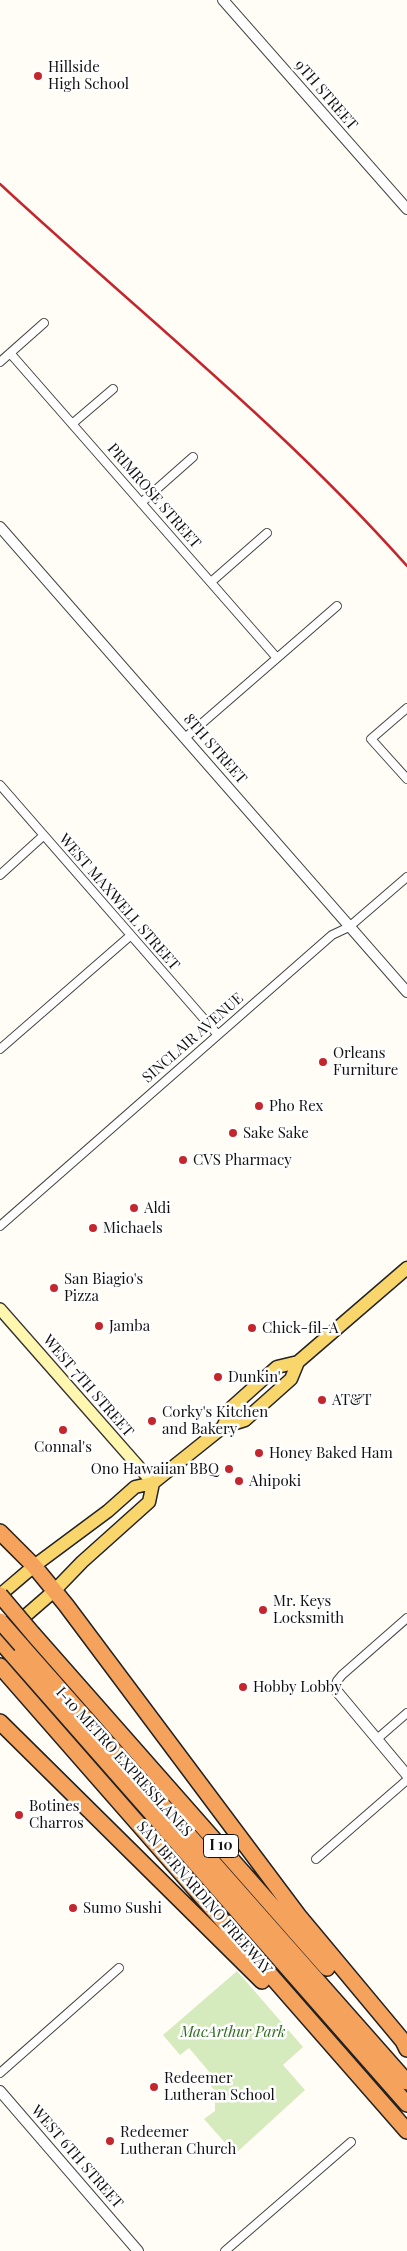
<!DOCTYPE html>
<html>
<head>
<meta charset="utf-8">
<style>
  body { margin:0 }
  canvas { display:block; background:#fffdf5 }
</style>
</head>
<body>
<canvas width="407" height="2251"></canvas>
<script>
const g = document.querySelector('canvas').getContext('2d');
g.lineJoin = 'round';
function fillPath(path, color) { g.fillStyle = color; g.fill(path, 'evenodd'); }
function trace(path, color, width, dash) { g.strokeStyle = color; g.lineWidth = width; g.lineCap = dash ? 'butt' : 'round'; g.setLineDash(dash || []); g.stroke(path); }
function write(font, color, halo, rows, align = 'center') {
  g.font = font + ' "Playfair Display",serif'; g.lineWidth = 5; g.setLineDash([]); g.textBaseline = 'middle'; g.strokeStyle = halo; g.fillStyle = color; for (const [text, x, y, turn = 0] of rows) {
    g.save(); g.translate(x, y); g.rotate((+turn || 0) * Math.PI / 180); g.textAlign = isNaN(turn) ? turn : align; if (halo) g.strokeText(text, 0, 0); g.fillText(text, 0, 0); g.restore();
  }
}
const green = new Path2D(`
  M237 1971 303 2047 283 2065 305 2090 235 2154 204 2119 215 2111V2091L205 2079 211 2074 189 2048 180 2055 163 2035Z`);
const minor = new Path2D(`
  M10 353 277 658
  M0 362 44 323
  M72 424 113 389
  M141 503 193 457
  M211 582 267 533
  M407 708 371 739 407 779
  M185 738 337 606
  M0 785 218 1035
  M0 875 43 836
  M0 1049 130 936
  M0 1226 332 935 349 927 407 877
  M335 1689 337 1681 342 1675 407 1618
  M377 1739 407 1713
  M316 1859 407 1780
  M0 2073 119 1968
  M225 2251 351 2142`);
const tertiary = new Path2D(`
  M223 0 407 209
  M0 527 407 992
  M335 1689 407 1775
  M0 2091 138 2251`);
const secondary = new Path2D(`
  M0 1309 153 1483`);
const primary = new Path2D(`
  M223 1427 232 1407 261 1381 277 1367 298 1362
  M0 1595 34 1566 108 1511 135 1487 153 1483 223 1427 245 1420 291 1379 298 1362 407 1268
  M1 1637 54 1591 82 1562 149 1502 153 1483`);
const motorway = new Path2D(`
  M0 1532 34 1566 66 1605 298 1915 403 2041 407 2049
  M33 1634 327 1968
  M0 1641 407 2104
  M21 1645 407 2082
  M0 1666 407 2131
  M0 1722 262 1981`);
const rail = new Path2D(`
  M0 184C137 311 283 426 407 566`);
const motorwayBridge = new Path2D(`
  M0 1595 33 1634
  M0 1621 21 1645`);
const markers = [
  [38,76,5,"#c4262e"],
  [323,1062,5,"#c4262e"],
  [259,1106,5,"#c4262e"],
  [233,1133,5,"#c4262e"],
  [183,1160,5,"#c4262e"],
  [134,1208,5,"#c4262e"],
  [93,1228,5,"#c4262e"],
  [54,1288,5,"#c4262e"],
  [99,1326,5,"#c4262e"],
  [252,1328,5,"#c4262e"],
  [218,1377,5,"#c4262e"],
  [322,1400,5,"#c4262e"],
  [152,1421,5,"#c4262e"],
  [63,1430,5,"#c4262e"],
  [259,1453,5,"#c4262e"],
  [229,1469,5,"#c4262e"],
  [239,1481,5,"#c4262e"],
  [263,1610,5,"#c4262e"],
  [243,1687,5,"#c4262e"],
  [19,1815,5,"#c4262e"],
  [73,1908,5,"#c4262e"],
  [154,2087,5,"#c4262e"],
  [110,2141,5,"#c4262e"]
];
const shields = [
  [221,1846,35]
];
const shieldNames = [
  ["I 10",221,1846]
];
const poiNames = [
  ["Hillside",48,67],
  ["High School",48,84],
  ["Orleans",333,1053],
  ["Furniture",333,1070],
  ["Pho Rex",269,1106],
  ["Sake Sake",243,1133],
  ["CVS Pharmacy",193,1160],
  ["Aldi",144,1208],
  ["Michaels",103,1228],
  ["San Biagio's",64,1279],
  ["Pizza",64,1296],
  ["Jamba",109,1326],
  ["Chick-fil-A",262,1328],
  ["Dunkin'",228,1377],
  ["AT&T",332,1400],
  ["Corky's Kitchen",162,1412],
  ["and Bakery",162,1429],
  ["Connal's",63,1447,"center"],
  ["Honey Baked Ham",269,1453],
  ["Ono Hawaiian BBQ",219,1469,"right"],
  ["Ahipoki",249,1481],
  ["Mr. Keys",273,1601],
  ["Locksmith",273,1618],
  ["Hobby Lobby",253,1687],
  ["Botines",29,1806],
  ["Charros",29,1823],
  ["Sumo Sushi",83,1908],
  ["Redeemer",164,2078],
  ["Lutheran School",164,2095],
  ["Redeemer",120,2132],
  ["Lutheran Church",120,2149]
];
const streetNames = [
  ["9TH STREET",326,95,49],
  ["PRIMROSE STREET",154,496,49],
  ["8TH STREET",215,749,49],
  ["WEST MAXWELL STREET",119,902,49],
  ["SINCLAIR AVENUE",193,1038,-41],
  ["WEST 7TH STREET",88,1386,49],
  ["I-10 METRO EXPRESSLANES",124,1762,48],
  ["SAN BERNARDINO FREEWAY",204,1898,49],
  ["WEST 6TH STREET",77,2157,49]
];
const parkNames = [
  ["MacArthur Park",233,2032]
];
fillPath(green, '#d5ebbd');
trace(minor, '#444', 10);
trace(tertiary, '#444', 12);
trace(secondary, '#333', 14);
trace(primary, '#222', 15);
trace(motorway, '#222', 18);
trace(minor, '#fff', 8);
trace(tertiary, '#fff', 10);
trace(secondary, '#fff6b0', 11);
trace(primary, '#f9d66b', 12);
trace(motorway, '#f5a25d', 15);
trace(rail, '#c4262e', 2.5);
trace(motorwayBridge, '#222', 18, []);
trace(motorwayBridge, '#f5a25d', 15);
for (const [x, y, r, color] of markers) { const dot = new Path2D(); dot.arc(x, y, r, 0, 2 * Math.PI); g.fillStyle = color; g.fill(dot); trace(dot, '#fff', 2); }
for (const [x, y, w] of shields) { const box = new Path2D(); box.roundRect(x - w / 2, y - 11.5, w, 23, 4); g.fillStyle = '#fff'; g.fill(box); trace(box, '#111', 1); }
write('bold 14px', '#111', null, shieldNames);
write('15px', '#111', '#fff', poiNames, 'left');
write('15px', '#111', '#fff', streetNames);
write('italic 15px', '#2f6b1f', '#fff', parkNames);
</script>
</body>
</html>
